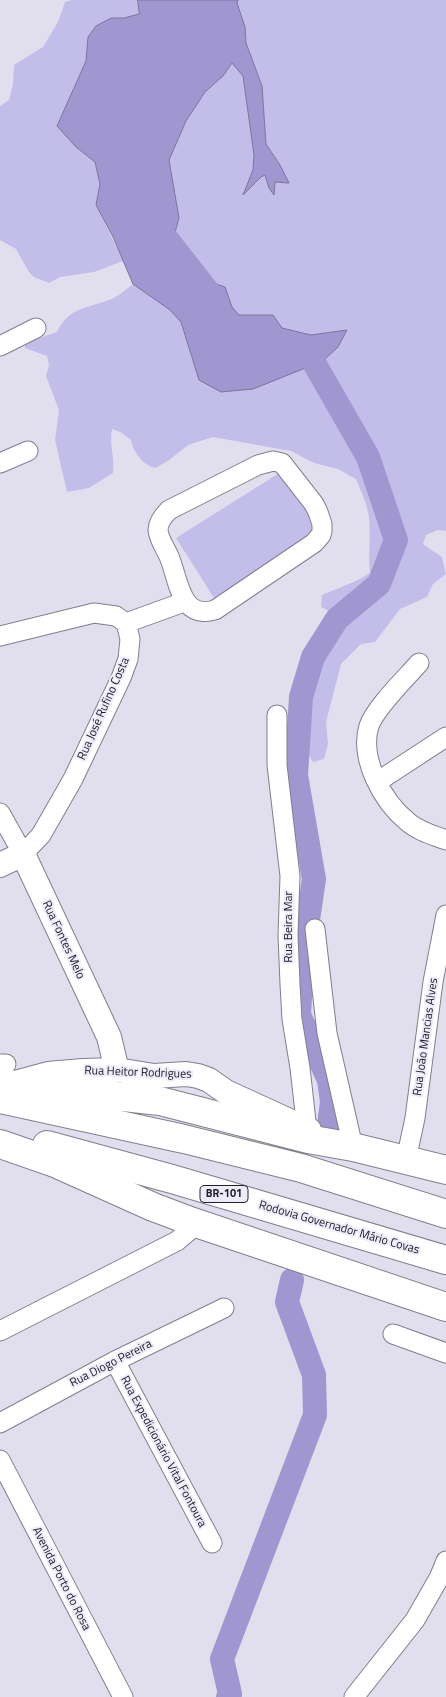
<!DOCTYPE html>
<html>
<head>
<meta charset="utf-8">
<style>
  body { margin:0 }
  canvas { display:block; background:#e1dfee }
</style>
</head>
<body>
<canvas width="446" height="1697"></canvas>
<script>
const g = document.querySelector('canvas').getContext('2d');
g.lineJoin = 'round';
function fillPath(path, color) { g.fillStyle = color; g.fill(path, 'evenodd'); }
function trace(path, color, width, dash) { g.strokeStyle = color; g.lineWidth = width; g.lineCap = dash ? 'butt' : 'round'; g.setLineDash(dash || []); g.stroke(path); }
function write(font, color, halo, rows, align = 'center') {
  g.font = font + ' "Titillium Web",sans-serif'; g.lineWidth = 4; g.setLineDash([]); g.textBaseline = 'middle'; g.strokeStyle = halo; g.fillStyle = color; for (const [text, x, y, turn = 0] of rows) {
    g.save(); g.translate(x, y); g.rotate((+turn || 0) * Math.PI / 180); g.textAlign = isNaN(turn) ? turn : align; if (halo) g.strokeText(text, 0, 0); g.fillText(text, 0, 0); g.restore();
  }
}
const green = new Path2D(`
  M72 0H138L139 14 124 18H111L96 26 88 37 86 61 57 126 76 147 95 162 100 184 96 205 123 261 94 272 60 277 49 283 34 277 29 272 16 249 0 240V106L9 100 13 84 14 65 43 47 58 22 65 2Z
  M238 0H446V531L438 530 426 535 423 544 442 557 446 574 433 584 427 597 400 609 375 642 361 644 341 664 326 722 328 744 324 759 313 762 304 748C309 703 313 651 347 617 355 609 365 602 374 595L356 598 333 613 321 607 322 595 358 580 370 573C368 554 371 536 369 517 367 504 361 491 356 479L338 469 314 463 291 451 213 437 188 445 168 461 155 468C143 465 133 452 131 440L122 433 112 429C109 444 115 457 113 473L89 488 67 492 55 440 59 410 46 376 49 365 47 356 25 348V343L57 332C68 308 87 308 109 300 118 297 126 289 133 284 147 294 174 308 182 323 188 334 189 348 192 360L299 370 323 361 338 347 347 330 311 335 282 328 239 315 232 307 224 287 184 273 168 257 179 218 169 160 185 121 205 92 223 76 232 62 243 76 254 155 253 170 244 194 261 177 265 175 269 187 274 194 275 182 280 165 266 144 262 86 246 43 245 27 237 3Z
  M284 470 329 541 221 609 176 538Z`);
const water = new Path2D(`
  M138 0H238L237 3 245 27 246 43 262 86 266 144 280 165 289 183 275 182 274 195 269 188 265 175 261 177 243 195 253 170 254 155 243 76 232 63 223 76 205 92 186 121 169 160 179 218 168 257 184 273 225 287 232 307 239 315H273L282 328 311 335 347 330 338 347 323 361 253 389 221 392 199 380 181 322 170 310 133 284 113 237 96 205 100 184 95 162 76 147 57 126 86 61 88 37 96 26 111 18H124L139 14Z`);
const river = new Path2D(`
  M154 218 155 224 217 303
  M290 347 309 354 368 457 396 540 379 584 337 619 313 657 301 697 296 775 314 879 302 961 299 1015 329 1080 332 1102 329 1125
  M228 1697 230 1694 222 1659 315 1415 314 1375 287 1302 292 1280`);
const minor = new Path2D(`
  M0 346 36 328
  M273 461 282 463 314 504 318 512 322 524V531L321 535 314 543 215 610C181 620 179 582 170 559 167 550 159 541 158 530 158 522 164 515 169 510L258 465Z
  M0 463 28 451
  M126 623 184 602
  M0 636 94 613 116 616 126 623 130 639 128 659 121 678 73 779 41 835 23 854 0 813
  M419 663C405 679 375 708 369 726 359 759 383 802 408 822 418 831 433 835 446 840
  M277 715V765L290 876 288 935 290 984 292 1019 300 1068 308 1139
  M377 782 446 737
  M315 929 327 1033 353 1147
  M0 1064H6
  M406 1160 415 1118 433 982 446 915
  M0 1331 177 1241 190 1230 193 1222
  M393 1334 446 1353
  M115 1361 212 1543
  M0 1423 115 1361 224 1308
  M0 1460 123 1697
  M354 1697 415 1620 439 1578 446 1561`);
const major = new Path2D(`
  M0 865 23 854 109 1037 117 1070
  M15 1083 48 1074 83 1071 117 1070 154 1076 186 1074 198 1076 209 1080 226 1092 309 1130`);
const highway = new Path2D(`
  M6 1084 160 1101 308 1139 353 1147 446 1170
  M0 1099 184 1139 301 1168 446 1214
  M0 1144 55 1163 153 1207 193 1222 446 1307
  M47 1145 172 1179 446 1260`);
const shields = [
  [224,1194,48]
];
const shieldNames = [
  ["BR-101",224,1194]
];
const streetNames = [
  ["Rua José Rufino Costa",104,709,-66],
  ["Rua Beira Mar",289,927,-90],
  ["Rua Fontes Melo",63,940,65],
  ["Rua João Mancias Alves",426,1037,-82],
  ["Rua Heitor Rodrigues",138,1073,2],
  ["Rodovia Governador Mário Covas",339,1228,16],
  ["Rua Diogo Pereira",111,1364,-27],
  ["Rua Expedicionário Vital Fontoura",163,1452,62],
  ["Avenida Porto do Rosa",61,1579,63]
];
fillPath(green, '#c3bde9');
fillPath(water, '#a097d0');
trace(water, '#7a749d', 1);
trace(river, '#a097d0', 24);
trace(minor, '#807f8d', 21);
trace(major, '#807f8d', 26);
trace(highway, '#807f8d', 30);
trace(minor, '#fff', 19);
trace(major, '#fff', 24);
trace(highway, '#fff', 28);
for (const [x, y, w] of shields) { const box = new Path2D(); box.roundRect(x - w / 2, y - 8.5, w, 17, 4); g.fillStyle = '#eeecfc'; g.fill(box); trace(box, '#212126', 1); }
write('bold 11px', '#212126', null, shieldNames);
write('12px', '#212126', '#eeecfc', streetNames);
</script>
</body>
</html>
